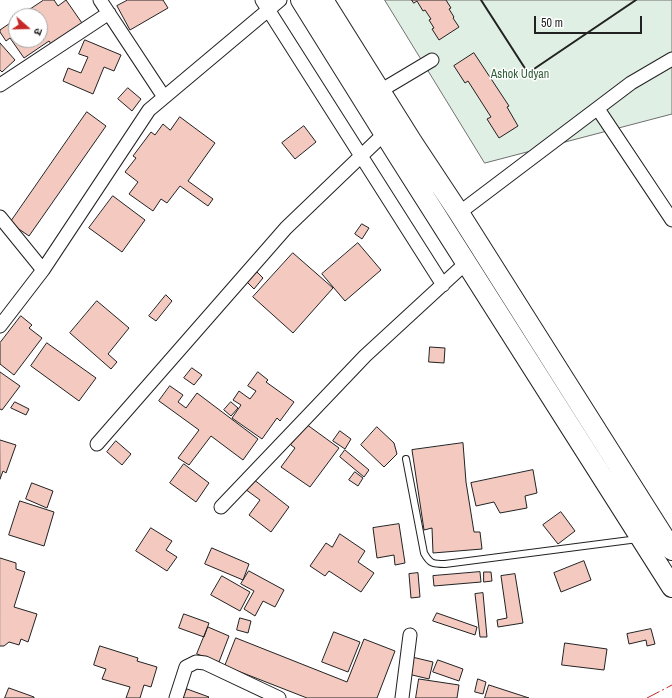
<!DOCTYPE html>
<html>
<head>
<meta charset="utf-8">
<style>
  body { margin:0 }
  #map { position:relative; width:672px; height:698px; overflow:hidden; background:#fff; font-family:"Archivo Narrow","Noto Sans Devanagari",sans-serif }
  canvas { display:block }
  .north { position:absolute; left:8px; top:8px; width:40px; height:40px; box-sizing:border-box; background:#fff; border:1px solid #a7a7a7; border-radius:50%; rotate:110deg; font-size:11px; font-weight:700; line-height:16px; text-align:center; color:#222 }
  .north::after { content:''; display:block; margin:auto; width:14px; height:18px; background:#c62828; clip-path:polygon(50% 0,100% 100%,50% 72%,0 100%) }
  .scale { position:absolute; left:534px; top:16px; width:108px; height:18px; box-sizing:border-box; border:2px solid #222; border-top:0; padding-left:5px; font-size:12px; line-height:14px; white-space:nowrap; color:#222; -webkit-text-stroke:3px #fff; paint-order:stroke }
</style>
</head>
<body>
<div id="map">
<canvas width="672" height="698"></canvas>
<div class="north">उ</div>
<div class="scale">50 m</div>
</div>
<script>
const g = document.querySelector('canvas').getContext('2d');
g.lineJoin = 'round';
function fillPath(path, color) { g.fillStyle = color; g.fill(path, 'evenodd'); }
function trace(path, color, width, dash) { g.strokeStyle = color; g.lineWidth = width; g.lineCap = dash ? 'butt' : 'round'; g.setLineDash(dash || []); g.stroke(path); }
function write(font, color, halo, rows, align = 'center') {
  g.font = font + ' "Archivo Narrow",sans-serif'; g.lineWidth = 3; g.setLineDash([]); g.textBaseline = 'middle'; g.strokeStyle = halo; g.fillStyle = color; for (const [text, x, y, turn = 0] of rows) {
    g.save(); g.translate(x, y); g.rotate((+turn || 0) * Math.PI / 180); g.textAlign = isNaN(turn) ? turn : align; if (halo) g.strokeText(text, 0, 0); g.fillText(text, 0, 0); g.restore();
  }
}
const green = new Path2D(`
  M385 0H672V114L485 163Z`);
const building = new Path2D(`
  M44 0H54L58 6 66 0 82 23 51 44 49 41 24 58 10 38 6 41 0 32V30L16 19V40H40V16H20Z
  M128 0H163L168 8 130 30 117 6Z
  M412 0H446L451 8 449 9 454 17 453 18 459 27 439 40 432 29 434 28 429 20 431 19 425 10 423 11 417 1 414 3Z
  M85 40 121 55 114 71 104 67 93 94 63 81 68 68 81 73 88 57 79 54Z
  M0 43 15 60 2 72 0 70Z
  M474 53 509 106 507 107 518 126 499 138 487 119 491 117 468 81 465 83 454 66Z
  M128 88 141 99 132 111 118 99Z
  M87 112 106 126 29 236 10 223Z
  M180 117 215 143 188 181 213 199 208 206 180 186 167 203 161 199 153 211 129 194 138 182 125 172 136 158 133 156 151 132 155 135 163 124 170 130Z
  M304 126 316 142 295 159 282 143Z
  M113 196 145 220 122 252 89 228Z
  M362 224 369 228 362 239 355 234Z
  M358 243 381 270 345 301 322 274Z
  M293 253 333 288 293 333 253 297Z
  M255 270 263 278 254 289 246 281Z
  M166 295 172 301 156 321 149 316Z
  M97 301 129 328 108 354 117 362 111 369 70 333Z
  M21 316 32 325 29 328 42 338 14 375 0 364V343Z
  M47 343 96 378 79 401 31 366Z
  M430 347 445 348 444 363 429 362Z
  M192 368 202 375 194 385 184 378Z
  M0 372 20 386 2 410 0 409Z
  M258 372 268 380 266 382 294 402 280 421 277 418 262 439 232 418 241 405 233 400 239 391 250 399 256 391 248 386Z
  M170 386 183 395 178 402 186 408 197 393 258 439 243 460 211 436 189 465 178 458 199 430 159 401Z
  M15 402 29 409 26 415 11 408Z
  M231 402 238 408 231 416 224 410Z
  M306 424 339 448 310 487 281 467 295 448 291 445Z
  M377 427 394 443 397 454 384 467 361 445Z
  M340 431 351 439 345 449 333 441Z
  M0 440 16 445 6 473 3 471 0 479Z
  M116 441 131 454 122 465 107 452Z
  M463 443 466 482 474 532H480L482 549 433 553 432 528 424 530 412 450Z
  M345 450 369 470 364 477 340 457Z
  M184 464 209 483 196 502 170 483Z
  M533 470 537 493 525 496 527 508 500 513 494 502 476 506 471 483Z
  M355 472 363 478 358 486 349 480Z
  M253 479 289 507 271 532 249 515 260 500 245 489Z
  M32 483 53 491 47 508 26 499Z
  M20 501 54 512 44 546 9 535Z
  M561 512 575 531 558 544 543 525Z
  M399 524 405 563 395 565 394 555 377 558 373 528Z
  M151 528 172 541 166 550 177 557 167 571 136 551Z
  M340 534 365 551 358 562 374 573 361 592 329 571 325 576 310 566 326 543 332 547Z
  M212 548 249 564 243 580 205 564Z
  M0 558 16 563V569L25 572 14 607 37 614 28 642 21 639 19 645 9 642 4 646H0Z
  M584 561 591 580 561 592 554 573Z
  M249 571 284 590 275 607 263 601 255 616 244 609 254 591 241 584Z
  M480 572 481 582 434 586 433 576Z
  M484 572H491L492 581 484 582Z
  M418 573 420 597 411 598 409 574Z
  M515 574 523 623 498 627 497 620 507 618 501 576Z
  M222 576 250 592 240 611 211 595Z
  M483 593 487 637H480L475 594Z
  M437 613 477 627 475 635 433 621Z
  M184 614 209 623 204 637 179 628Z
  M240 618 251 621 248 633 237 630Z
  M208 627 229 636 219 662 197 654Z
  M651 629 655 644 647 646 646 640 629 644 627 634Z
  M334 632 360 642 348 672 322 662Z
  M236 638 347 682 364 639 395 651 377 698H307L225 666Z
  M565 643 607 649 604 670 562 665Z
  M100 646 138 658 137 661 157 667 151 687 144 685 140 698H126L130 687 102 679 106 669 94 665Z
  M412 657 433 662 429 679 408 674Z
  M438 660 463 669 459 681 433 672Z
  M419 679 459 685 457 698H416Z
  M478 679 486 682 483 694 475 692Z
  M489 685 529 698H485Z
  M9 688 34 697V698H5Z
  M187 689 209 697 208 698H183Z`);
const lane = new Path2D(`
  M406 459 424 553C430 564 433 564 445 564L638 539`);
const street = new Path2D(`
  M100 0 164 97
  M262 0 443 285
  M0 85 109 13
  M380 91 432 60
  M598 109 672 220
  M459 213 631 83 672 59
  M0 217 43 270
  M0 326 43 270 149 110 280 0
  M97 444 286 228 384 134
  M221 507 365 356 466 263
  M176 698 186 667 196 662 205 663 279 698
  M402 698 410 635`);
const primary = new Path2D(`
  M301 0 399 157 672 587
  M323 0 412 142 459 213 672 550`);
const wall = new Path2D(`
  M481 0 528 73 636 0`);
const power = new Path2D(`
  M647 698 672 685`);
const parkNames = [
  ["Ashok Udyan",520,75]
];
fillPath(green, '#e0efe3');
trace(green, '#6f6f6f', 1);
fillPath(building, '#f3c9c0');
trace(building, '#222', 1);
trace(lane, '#222', 8);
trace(street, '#222', 15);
trace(primary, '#222', 22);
trace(lane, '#fff', 6);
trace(street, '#fff', 13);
trace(primary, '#fff', 20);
trace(wall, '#222', 2);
trace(power, '#c62828', 1, [14, 3, 2, 3]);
write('12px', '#2f5e38', '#fff', parkNames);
</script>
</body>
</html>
